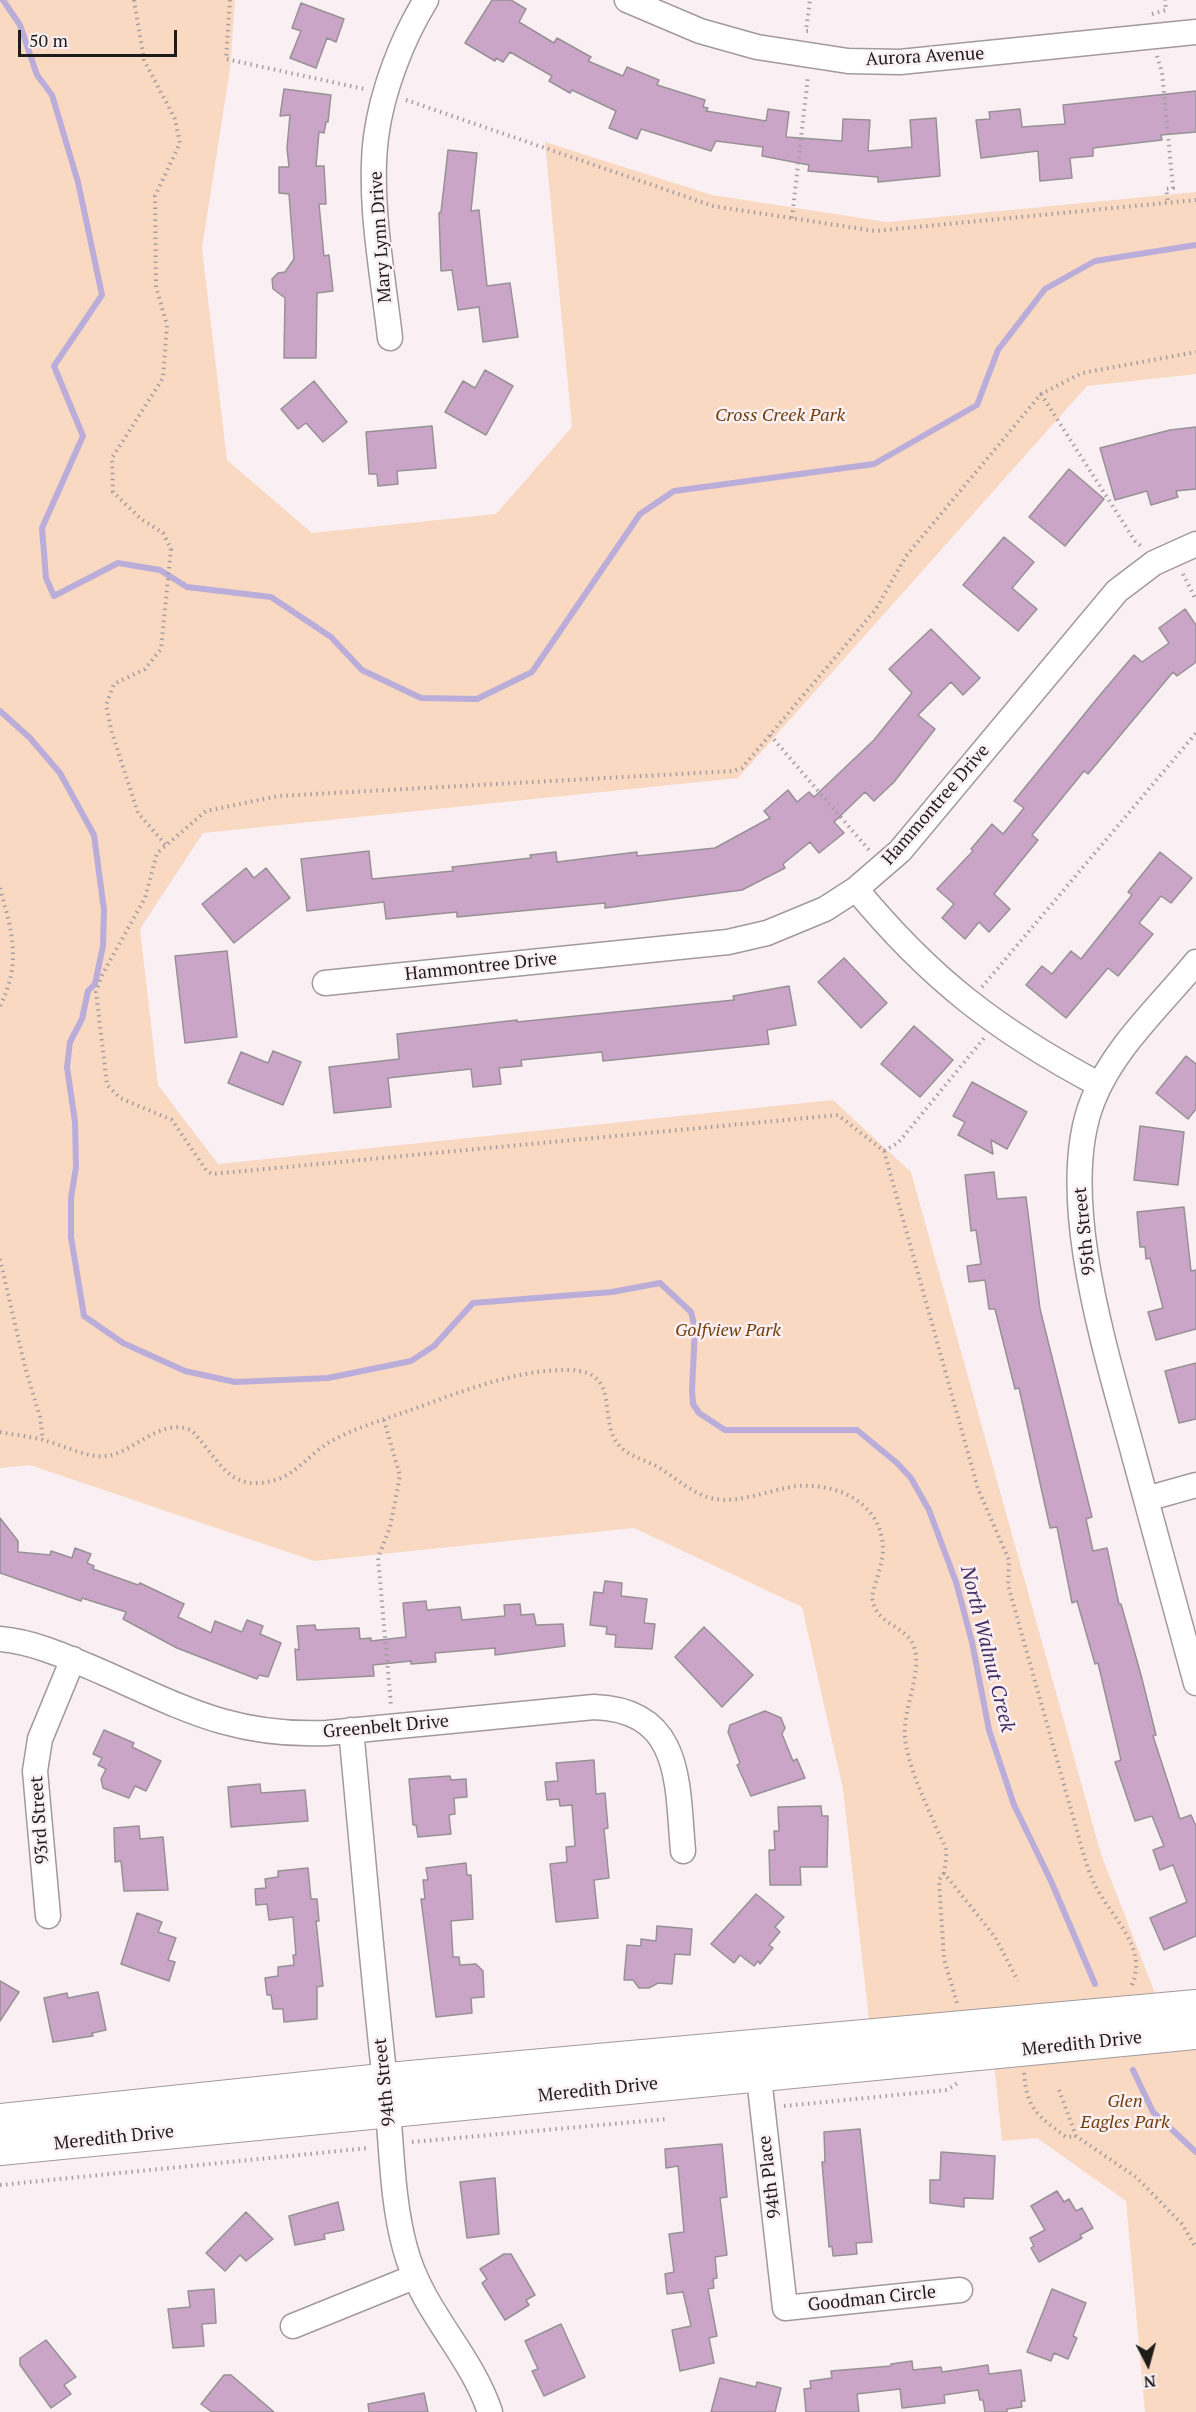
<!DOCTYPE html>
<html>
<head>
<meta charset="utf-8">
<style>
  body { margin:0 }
  #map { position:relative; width:1196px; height:2412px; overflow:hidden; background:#faf0f3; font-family:"PT Serif",serif }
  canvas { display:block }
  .north { position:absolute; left:1118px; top:2334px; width:60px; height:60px; -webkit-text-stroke:4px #faf0f3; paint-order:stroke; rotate:174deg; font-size:16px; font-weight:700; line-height:24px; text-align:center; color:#1e1b1b }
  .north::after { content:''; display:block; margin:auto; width:21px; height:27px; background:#1e1b1b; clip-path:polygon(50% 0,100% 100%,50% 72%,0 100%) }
  .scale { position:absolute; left:18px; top:30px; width:159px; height:27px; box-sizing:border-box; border:3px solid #1e1b1b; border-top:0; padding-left:8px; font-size:18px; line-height:21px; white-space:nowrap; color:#1e1b1b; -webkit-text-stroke:4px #faf0f3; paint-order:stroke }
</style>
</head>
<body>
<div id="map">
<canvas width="1196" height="2412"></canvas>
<div class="north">N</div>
<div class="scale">50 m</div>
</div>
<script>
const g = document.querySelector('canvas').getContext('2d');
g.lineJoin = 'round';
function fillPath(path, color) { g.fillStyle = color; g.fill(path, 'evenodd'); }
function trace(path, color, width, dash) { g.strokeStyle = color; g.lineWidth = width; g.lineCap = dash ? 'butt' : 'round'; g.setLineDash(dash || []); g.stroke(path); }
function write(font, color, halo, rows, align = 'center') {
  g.font = font + ' "PT Serif",serif'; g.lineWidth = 5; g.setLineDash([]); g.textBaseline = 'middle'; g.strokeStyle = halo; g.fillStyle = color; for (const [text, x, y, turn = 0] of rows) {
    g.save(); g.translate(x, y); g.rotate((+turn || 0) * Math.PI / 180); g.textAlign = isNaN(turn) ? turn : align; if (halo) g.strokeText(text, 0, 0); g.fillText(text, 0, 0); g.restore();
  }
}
const green = new Path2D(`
  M0 0H235L230 69 202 248 227 460 312 533 496 514 572 427 545 142 712 195 887 222 1196 192V374L1087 386 738 778 203 833 140 929 158 1085 218 1164 833 1100 911 1172 1101 1854 1161 2009 871 2037 843 1789 802 1607 634 1528 314 1561 30 1465 0 1468Z
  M1196 2033V2412H1145L1126 2201 1037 2138 1002 2141 993 2053Z`);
const stream = new Path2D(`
  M3 0 20 25 37 75 52 95 78 182 102 295 54 366 83 436 42 528 46 578 54 596 118 563 160 570 187 587 271 597 331 637 362 670 421 698 477 699 532 672 640 514 674 491 874 464 977 405 998 350 1045 289 1095 261 1196 245
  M0 711 30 738 60 773 94 835 104 910 103 946 95 984 88 991 82 1019 70 1042 67 1067 75 1122 76 1167 71 1198V1237L84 1316 123 1343 185 1371 235 1382 328 1378 411 1361 434 1346 473 1303 612 1292 660 1283 691 1312 695 1328 692 1390 693 1404 699 1413 725 1430H857L897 1463 911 1478 929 1510 956 1582 972 1642 989 1730 1014 1805 1051 1881 1095 1984
  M1133 2070 1153 2112 1196 2152`);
const building = new Path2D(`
  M492 0H511L526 9 519 22 554 43 557 38 591 57 588 61 623 76 627 67 659 80 657 85 705 100 703 107 708 108 706 111 766 121 768 109 789 112 786 137 842 141 843 119 870 120 868 151 912 147 910 120 936 118 940 176 878 182V177L808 171 809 165 762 156 763 147 716 141 711 151 641 129 637 139 609 128 616 111 572 90 570 93 549 81 552 76 510 52 503 62 496 58 495 61 465 43Z
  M301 3 344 19 336 42 327 38 316 68 290 58 301 31 292 28Z
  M284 89 331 95 328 122H326L324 133 319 132 316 166H324L326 204H319L324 256 329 255 333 291 317 293 316 358H284L285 298 273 289 272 279 278 273 285 272 294 259 289 194 279 193V167H289L287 148 290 115 280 116Z
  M1196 91V132L1161 135 1162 140 1093 148V156L1070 158 1072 178 1040 181 1038 151 981 158 976 120 990 119 989 112 1020 109 1022 127 1065 124 1063 105Z
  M448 150 477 153 471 211 479 210 487 286 510 283 518 337 483 342 479 307 458 310 452 270 441 271 439 213 441 212Z
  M485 370 513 386 486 435 445 412 463 381 475 388Z
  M314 381 347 422 323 442 306 423 298 429 281 409Z
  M432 426 436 468 397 471 398 484 378 486 377 474H369L366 432Z
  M1196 427V489L1176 491 1178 497 1151 505 1147 491 1115 500 1100 448 1170 430Z
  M1069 469 1104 499 1065 546 1029 517Z
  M1004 537 1034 562 1012 588 1037 609 1018 631 963 585Z
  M1185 609 1196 625V662L1177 676 1173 672 1088 774 1084 771 1032 835 1038 840 994 894 1010 909 989 932 979 922 965 939 942 918 954 904 937 889 973 851 971 849 992 824 1003 834 1024 808 1014 801 1100 695 1134 655 1142 662 1169 643 1159 628Z
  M931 629 980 678 963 695 951 682 918 715 935 729 894 782 874 801 865 792 834 822 844 833 819 853 810 842 783 864 785 868 742 890 605 908V903L457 917V912L386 919 384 902 307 911 301 859 369 851 372 879 453 871 452 867 531 858 530 855 556 852 557 862 637 852V856L715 848 770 818 764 811 788 790 797 802 809 792 814 797 874 740 912 693 889 669Z
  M1160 852 1192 878 1171 903 1161 896 1139 923 1153 934 1118 976 1108 968 1066 1018 1026 985 1042 966 1052 974 1071 951 1081 959 1132 895 1128 892Z
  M246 868 254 878 266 868 290 898 234 943 202 904Z
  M227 951 237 1037 185 1043 175 956Z
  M844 958 887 1003 861 1028 818 982Z
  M789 986 796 1025 767 1030 769 1044 603 1061 602 1052 521 1060 522 1066 499 1068 501 1084 473 1087 471 1069 388 1078 391 1107 334 1113 329 1067 399 1059 397 1034 517 1020V1022L734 1000 733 996Z
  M914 1026 953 1060 920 1097 881 1064Z
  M273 1051 301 1062 283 1105 228 1083 241 1052 268 1063Z
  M1186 1056 1196 1064V1109L1188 1119 1156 1093Z
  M972 1082 1027 1112 1007 1149 991 1140 993 1154 958 1135 965 1122 953 1116Z
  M1140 1126 1184 1132 1178 1185 1134 1180Z
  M994 1172 997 1199 1026 1197 1040 1309 1092 1517 1086 1519 1093 1551 1107 1548 1119 1604H1121L1141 1675 1156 1735 1153 1736 1180 1819 1191 1815 1196 1826V1936L1164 1950 1150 1918 1187 1902 1173 1865 1160 1870 1153 1850 1164 1846 1152 1816 1135 1821 1115 1762 1121 1760 1098 1663 1095 1664 1077 1601 1072 1603 1057 1527 1050 1528 1019 1388 1015 1389 995 1309H989L985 1280 969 1282 967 1266 981 1264 976 1230 971 1231 965 1175Z
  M1184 1207 1191 1271 1196 1270V1329L1156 1340 1148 1312 1163 1308 1150 1258 1146 1259 1145 1247H1140L1137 1212Z
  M1196 1363V1419L1179 1423 1165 1371Z
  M0 1518 18 1541V1552L50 1555 51 1551 72 1558 75 1548 91 1554 87 1563 94 1566 93 1569 138 1585 140 1583 184 1604 178 1617 211 1633 215 1621 242 1632 247 1620 263 1626 260 1634 281 1643 268 1677 259 1675 257 1679 177 1648 123 1619 126 1612 82 1598 81 1601 0 1573Z
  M605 1581 622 1583 621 1596 647 1599 644 1623 655 1624 652 1649 615 1647 616 1635 606 1634 607 1627 590 1625 594 1592 603 1593Z
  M426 1601 427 1610 460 1607 462 1620 505 1616 504 1605 520 1604 521 1615 534 1614 536 1625 563 1624 565 1646 495 1655V1648L435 1653 436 1662 411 1664V1661L373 1665 374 1676 297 1680 295 1649 299 1650 297 1626 315 1625 316 1630 359 1628 360 1639 371 1638V1641L406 1637 403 1603Z
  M704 1627 753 1675 722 1707 675 1657Z
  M765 1711 781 1718 785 1728 782 1734 793 1761 797 1759 805 1778 751 1796 737 1765 740 1763 728 1732 730 1725Z
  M104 1730 134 1743 132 1747 161 1761 146 1791 135 1786 129 1798 103 1788 101 1779 106 1769 98 1765 102 1758 93 1754Z
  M594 1760 596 1794 605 1793 608 1828 604 1829 609 1878 594 1880 598 1918 556 1922 550 1864 567 1862 566 1847 575 1846 572 1805 560 1806 559 1799 547 1800 545 1782 558 1781 556 1763Z
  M450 1776 451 1780 466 1779 467 1797 454 1798 455 1814 449 1815 451 1834 418 1837 416 1825H413L409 1779Z
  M260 1784 261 1793 305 1790 308 1821 231 1827 228 1787Z
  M821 1806 822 1816H828L827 1867H800L801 1885H770L769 1850H775L774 1831H779L778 1807Z
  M139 1826 140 1839 163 1837 168 1890 124 1891 121 1861 115 1862 114 1828Z
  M466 1863 467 1875H471L473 1919 451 1921 453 1957H459L460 1965 476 1964 483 1971 484 1997 471 1998 472 2013 436 2017 421 1899H425L423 1880H428L426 1868Z
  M308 1868 311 1899H317L319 1921H316L323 1986 317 1987V2019L284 2022 283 2009H273L271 1995H267L265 1978 278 1976V1967L294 1965 293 1955H296L293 1917 269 1920 267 1904 256 1905 255 1889 266 1888 265 1879 278 1877V1871Z
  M756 1894 784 1917 775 1927 780 1932 769 1945 773 1948 760 1964 758 1961 754 1966 740 1955 734 1963 711 1944Z
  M137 1913 162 1922 158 1932 176 1938 168 1960 175 1962 169 1981 121 1964Z
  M657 1926 692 1929 690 1955 675 1954 672 1984 658 1983 649 1988H639L633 1980H624L627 1945 641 1946V1939L656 1941Z
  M0 1981 19 1992 0 2021Z
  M98 1992 106 2030 92 2033 93 2036 53 2042 44 1998 67 1993 68 1998Z
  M860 2129 872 2242 856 2243 857 2254 833 2256 832 2246 829 2247 822 2162H825L824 2132Z
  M722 2144 727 2197 720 2198 727 2255 715 2257 717 2278 713 2279 714 2288 708 2289 717 2336 709 2338 714 2363 680 2371 672 2330 691 2326 683 2292 667 2294 665 2274 674 2272 669 2234 684 2232 678 2166 666 2168 665 2149Z
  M941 2152 995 2156 993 2199 964 2198V2207L930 2203V2180H940Z
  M495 2178 499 2234 467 2238 460 2182Z
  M1057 2191 1064 2202 1069 2199 1076 2211 1082 2208 1093 2228 1080 2235 1082 2238 1039 2262 1031 2248 1034 2246 1030 2238 1045 2230 1031 2206Z
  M338 2202 344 2230 324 2234 325 2239 295 2245 289 2216Z
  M246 2212 273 2239 246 2261 240 2255 225 2271 206 2253Z
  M504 2254H511L535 2295 526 2300 529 2305 505 2320 482 2283 487 2279 480 2269Z
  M214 2289 216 2323 202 2324 204 2346 173 2348 168 2309 190 2307 188 2291Z
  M1052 2289 1086 2303 1073 2336 1077 2338 1068 2359 1054 2353 1051 2361 1027 2352Z
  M561 2324 585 2377 544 2396 532 2371 538 2369 525 2341Z
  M46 2340 76 2377 64 2385 71 2394 51 2408 20 2365V2358Z
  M912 2361 913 2370 941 2367 942 2372 988 2365 989 2374 1021 2370 1025 2401H1021L1022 2407 1007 2409V2412H985L983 2400H980L978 2390 944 2395 945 2403 902 2408 900 2389 857 2394 859 2412H806L804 2389 811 2388 810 2381 832 2378 831 2371 891 2366V2364Z
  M224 2375H231L274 2412H212L201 2404Z
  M720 2378 756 2387 757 2382 781 2388 775 2412H711Z
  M424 2393 428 2412H369L368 2404Z`);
const path = new Path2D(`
  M134 0 144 60 175 119 180 143 155 196 156 287 167 325 163 378 112 458 113 492 141 519 163 533 171 549 161 649 145 669 114 684 106 705 112 733 138 813 166 845
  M230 0 226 59 364 89
  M1152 14 1166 10 1165 0
  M808 31H806L810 0
  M1157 56 1162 72 1173 188 1166 189 1168 202
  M406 100 713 206 875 231 1196 200
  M792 218 808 76
  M1041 394 1135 541 1141 546
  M1183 574 1196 600
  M770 735 869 850
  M0 888C12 932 22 962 0 1006
  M982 987 1196 733
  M884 1151 898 1143 984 1038
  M0 1259 25 1367 40 1417 43 1440
  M384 1420 400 1476 390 1527 378 1558 391 1705
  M0 1432C14 1435 29 1436 43 1440 64 1445 91 1461 112 1455 137 1448 161 1420 188 1429 194 1431 196 1436 200 1440 223 1467 233 1492 275 1480 295 1475 310 1454 328 1443 352 1429 379 1421 405 1412 456 1394 514 1369 569 1370 627 1371 592 1427 625 1451 634 1457 644 1460 654 1465 675 1476 693 1496 716 1499 742 1503 772 1489 797 1486 838 1483 882 1503 883 1549 883 1564 875 1582 872 1597 876 1627 906 1624 914 1647 923 1672 902 1710 905 1738 909 1769 923 1796 935 1825 938 1833 944 1842 946 1850 947 1857 945 1866 944 1873L995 1937 1018 1981
  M944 1873 939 1880 944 1959 957 2003
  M1132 1985C1149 1946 1109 1916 1094 1883 1090 1875 1087 1865 1084 1856L1008 1585 1009 1560 978 1489 884 1151 838 1115 212 1174 206 1170 172 1120 120 1098 107 1085 96 992 102 975 145 898 157 853 206 811 278 796 733 771 742 768 876 609 906 556 1041 394 1082 373 1196 352
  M1024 2073C1027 2110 1038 2116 1066 2137L1076 2136
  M1059 2090 1076 2136 1136 2177 1182 2224 1196 2248
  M784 2106 947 2090 959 2082
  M412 2142 667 2119
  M0 2185 369 2148`);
const minor = new Path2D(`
  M627 0 700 31 757 47 848 61 900 62 1196 32
  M390 338C383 275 368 201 376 137 382 91 402 39 426 0
  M856 889C930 979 998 1031 1100 1085
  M1196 962C1161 1005 1114 1047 1093 1100 1054 1196 1109 1361 1135 1459 1155 1534 1176 1608 1196 1683
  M325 983 728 942 767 933 825 909 856 889 900 851 1117 591 1154 563 1196 544
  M1146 1499 1196 1485
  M0 1639C36 1642 71 1659 104 1673 185 1709 235 1737 327 1733L594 1707C683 1710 677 1784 683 1851
  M351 1730C363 1854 373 1977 387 2100 392 2149 392 2201 405 2248 422 2312 470 2352 490 2412
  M48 1916 35 1771 40 1739 73 1659
  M757 2060 785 2308 960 2290
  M293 2326 414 2277`);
const major = new Path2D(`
  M0 2120 410 2077 1196 2006
  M0 2149 1196 2033`);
const streetNames = [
  ["Aurora Avenue",925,57,-3],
  ["Mary Lynn Drive",381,237,-94],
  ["Hammontree Drive",936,805,-49],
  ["Hammontree Drive",481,967,-6],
  ["95th Street",1085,1231,-96],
  ["Greenbelt Drive",386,1727,-5],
  ["93rd Street",40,1820,-94],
  ["Meredith Drive",1082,2044,-6],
  ["94th Street",385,2082,-96],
  ["Meredith Drive",598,2090,-6],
  ["Meredith Drive",114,2138,-6],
  ["94th Place",770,2177,-97],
  ["Goodman Circle",872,2299,-6]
];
const parkNames = [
  ["Cross Creek Park",780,416],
  ["Golfview Park",728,1331],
  ["Glen",1125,2102],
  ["Eagles Park",1125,2123]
];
const waterNames = [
  ["North Walnut Creek",987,1649,76]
];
fillPath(green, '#f9d9c2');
trace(stream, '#bbadda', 6);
fillPath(building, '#cba5c8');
trace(building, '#979196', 1.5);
trace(minor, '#a2999c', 27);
trace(major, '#a2999c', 34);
trace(path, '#a59d9f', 4, [1.5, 4.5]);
trace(minor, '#fff', 24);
trace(major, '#fff', 32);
write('18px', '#1e1b1b', '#faf0f3', streetNames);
write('italic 18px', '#713d08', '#faf0f3', parkNames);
write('italic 20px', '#422c64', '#faf0f3', waterNames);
</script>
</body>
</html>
